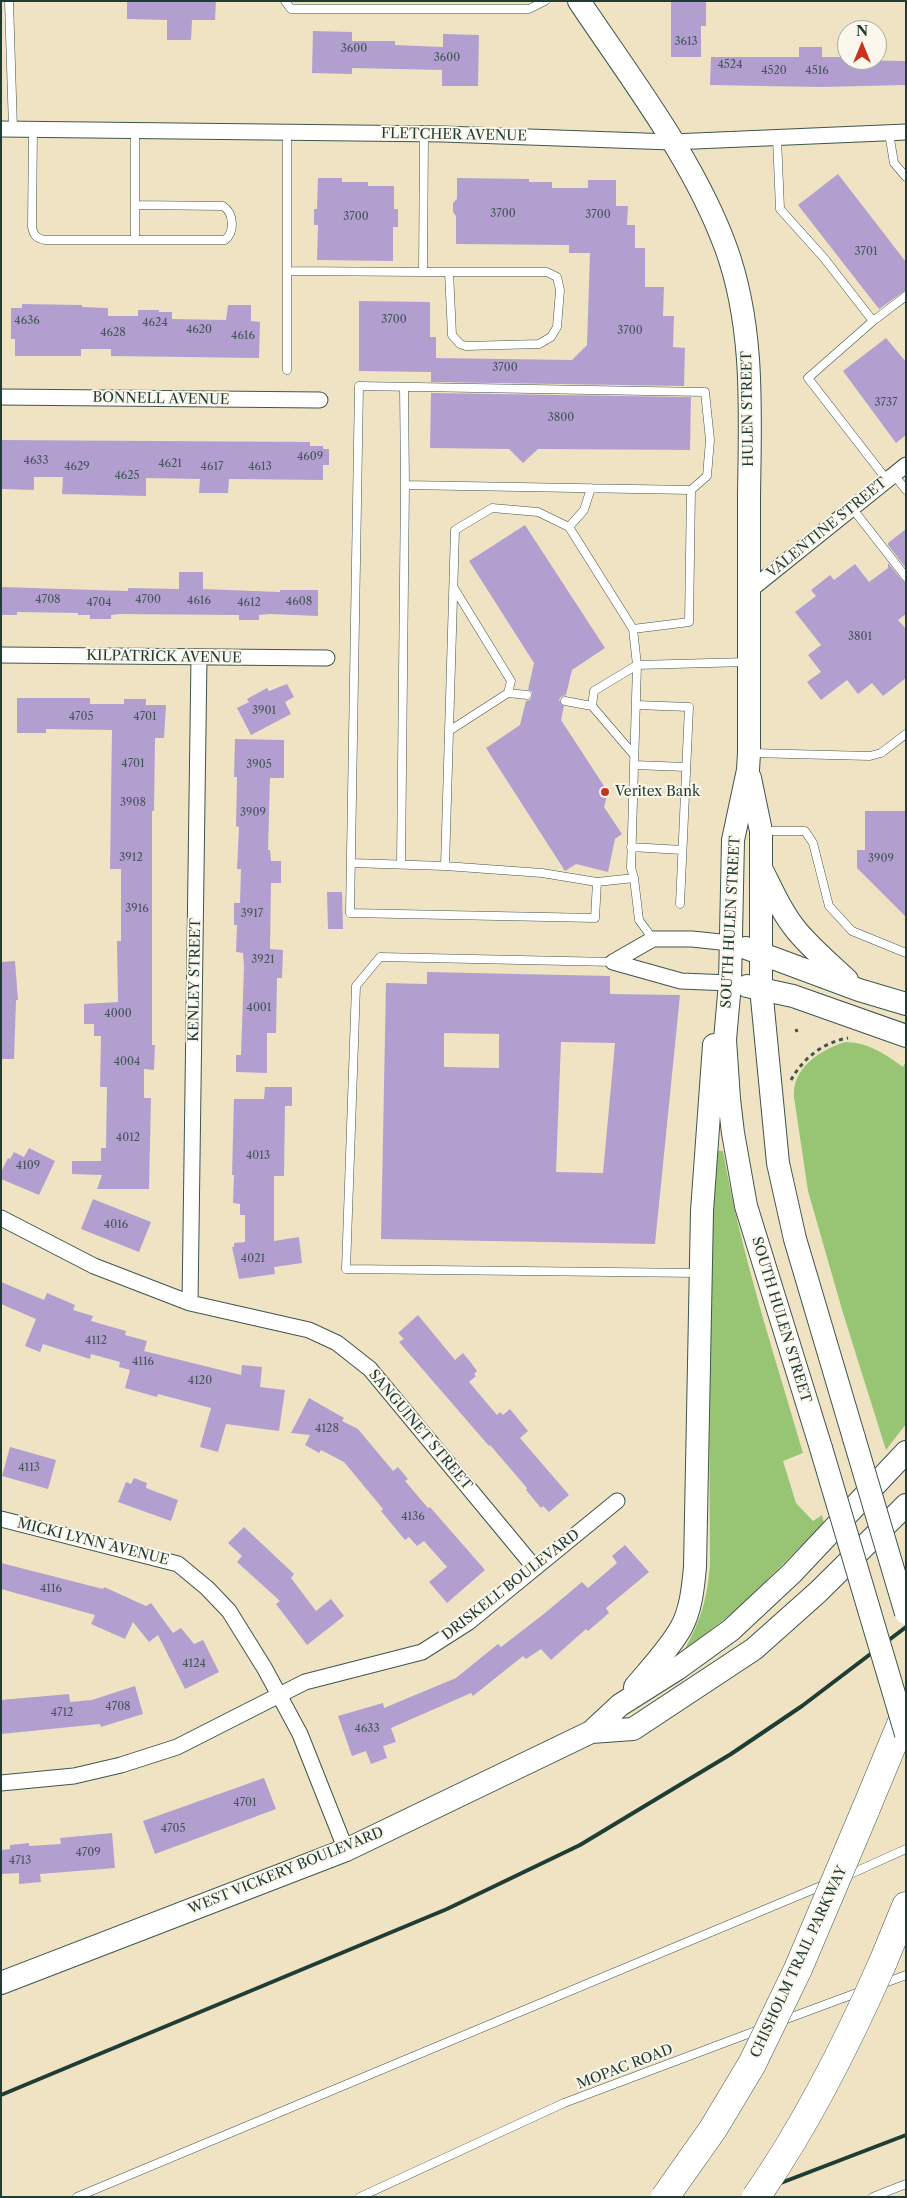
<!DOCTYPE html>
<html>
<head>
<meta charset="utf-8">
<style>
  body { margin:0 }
  #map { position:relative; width:907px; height:2198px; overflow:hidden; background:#efe3c4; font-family:"Libre Caslon Text",serif }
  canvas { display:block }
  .frame { position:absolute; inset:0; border:2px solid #1f3d34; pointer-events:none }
  .north { position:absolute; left:837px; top:20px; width:50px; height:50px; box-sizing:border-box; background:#fbf7ec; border:1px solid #a3ada2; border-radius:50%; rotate:0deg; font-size:14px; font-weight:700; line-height:20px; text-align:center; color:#1f3d34 }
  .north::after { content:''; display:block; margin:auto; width:18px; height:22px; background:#c8321e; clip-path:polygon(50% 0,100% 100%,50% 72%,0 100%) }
</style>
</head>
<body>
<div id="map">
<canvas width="907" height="2198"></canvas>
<div class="frame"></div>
<div class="north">N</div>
</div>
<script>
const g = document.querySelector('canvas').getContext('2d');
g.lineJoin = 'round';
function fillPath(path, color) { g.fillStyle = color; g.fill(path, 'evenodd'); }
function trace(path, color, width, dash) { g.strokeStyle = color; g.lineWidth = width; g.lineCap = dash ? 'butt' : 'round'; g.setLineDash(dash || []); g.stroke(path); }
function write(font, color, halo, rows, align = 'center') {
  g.font = font + ' "Libre Caslon Text",serif'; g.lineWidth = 4; g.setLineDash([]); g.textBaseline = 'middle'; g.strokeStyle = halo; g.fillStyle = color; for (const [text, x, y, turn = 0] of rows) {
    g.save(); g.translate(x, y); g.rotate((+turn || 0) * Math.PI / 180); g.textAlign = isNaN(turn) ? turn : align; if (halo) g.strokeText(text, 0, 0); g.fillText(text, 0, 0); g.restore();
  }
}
const green = new Path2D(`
  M845 1042C868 1042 885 1054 903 1067L906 1061V1424L886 1450 843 1313 808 1191 794 1097C792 1068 820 1050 845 1042Z
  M714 1150 723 1151C741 1254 774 1353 803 1453L783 1461 796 1503 813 1521 822 1515 824 1523 738 1609 685 1649C701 1619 707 1600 710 1565L708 1224Z`);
const building = new Path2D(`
  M127 1H216L215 20H192L191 40H167V20L127 19Z
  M671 1H706V26H701V57H671Z
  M313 31 352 32V41H395V45L443 47V34L479 35 478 86H442V70L352 68V74L312 73Z
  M799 47H822V57H847V60L906 61V85L821 87 710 85 711 57H799Z
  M838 174 906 262V290L879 309 798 205Z
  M318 178H342V182H368V186H394V209H398V227H393V261L317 260 318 225H314V209H317Z
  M457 178 529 179V182H552V188H588V180H616V206H628L627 225H635V248H645V287H664L663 316H674L673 347 685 348 684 386 431 382V372L359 371V301L430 302V337H436V358L572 360 587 345 590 253H569V245L456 244V216L453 212V203L457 199Z
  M22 304 82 305V307L108 308V316H138V310H159V312H172V319L226 320 228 305H251V321L260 322 259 358 111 356V349H81V356H15V339H11V308H22Z
  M886 338 906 362V435L896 443 843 371Z
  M431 393 691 397 690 450 538 449 523 463 509 449 430 448Z
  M1 440 310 442V446H323V449H329V465H323V480L229 479 228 493H199L200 479 146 478V496L62 494 63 477H34V490L1 489Z
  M525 525 605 648 572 670 566 695 561 697 559 700 564 706 561 720 608 792 604 807 622 834 615 839 608 872 576 864 565 871 486 748 520 725 526 701 530 700 532 696V692L528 690 534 663 469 561Z
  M906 529V568L888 545V543Z
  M888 563 902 580 906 583V614L898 620 906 629V678L883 696 872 683 858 694 847 680 821 700 807 682 821 672 808 655 821 645 795 612 816 596 811 590 830 575 834 580 855 564 869 582 888 568Z
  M179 572H203V589L280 592V590H318V616L270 614 259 615V620H239V615L120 614 111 615V619H90V615H78V613L17 612V615H1V587L128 591V588L179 589Z
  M287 684 294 697 285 702 291 714 251 735 237 708 249 702 247 699 267 688 269 691Z
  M17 698H90V704H124V699H146V705H166L164 738H155L154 811H152V1045H155L154 1070 144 1069V1098H151L149 1189H97L102 1175 72 1174V1161H101V1148H106L107 1087H100L101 1036H94V1024H84V1004L118 1002 117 941H121V869H110L112 730 46 729V733H17Z
  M235 739 284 740V778H270L268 850H270L271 861H281V883H271L270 949 283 950 282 978H277L276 1033H267V1073L236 1072V1055H241L244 967 243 953 236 952 237 925H234V903H240L241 869H237L239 827 236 826 237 777H234Z
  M865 811H906V917L857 868V850H865Z
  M327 892H342L343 929H328Z
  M15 961 18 1000H16L14 1059H1V962Z
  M427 972 610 976V994L680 995 655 1244 381 1239 386 983 427 984ZM444 1033 499 1034V1068L444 1067ZM561 1042 615 1043 603 1173 556 1172Z
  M265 1087H292V1106H285L284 1176H274V1241L299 1237 302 1263 274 1267 275 1274 239 1279 232 1247H234V1243L245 1242V1215H240V1204L233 1203 234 1175H232L234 1099H264Z
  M29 1148 55 1161 39 1195 1 1179V1172L8 1158 10 1159 14 1152 24 1157Z
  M93 1199 151 1222 139 1252 81 1229Z
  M1 1282 44 1300 47 1293 75 1305 73 1310 93 1316 91 1321 126 1331 125 1335 147 1341 144 1351 241 1375 242 1365 262 1367 260 1387 285 1390 279 1431 226 1424 218 1452 200 1447 211 1408 158 1394 157 1397 125 1388 130 1370 119 1367 120 1362 91 1354 90 1359 43 1344 40 1352 25 1346 36 1319 1 1304Z
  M418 1315 455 1360 463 1353 472 1364 477 1371 474 1374 476 1376 469 1382 497 1415 500 1412 503 1415 510 1409 528 1431 520 1438 569 1495 549 1512 543 1506 541 1508 526 1490 527 1488 490 1445 489 1446 399 1342 404 1339 398 1333Z
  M309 1398 344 1418 342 1421 358 1429 393 1471 398 1467 408 1479 405 1481 428 1508 430 1507 485 1570 447 1603 429 1582 447 1567 424 1541 417 1546 409 1537 405 1540 381 1511 383 1509 344 1462 321 1450 319 1453 305 1445 310 1435 291 1433Z
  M10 1447 56 1460 48 1489 2 1476Z
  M134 1478 147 1483 146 1488 178 1500 171 1521 118 1502 126 1482 131 1484Z
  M244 1527 294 1574 291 1578 316 1611 331 1599 344 1616 307 1645 276 1604 280 1601 237 1562 242 1556 228 1543Z
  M625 1545 649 1572 606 1608 609 1613 588 1631 586 1629 551 1660 541 1649 526 1659 523 1656 473 1696 471 1693 391 1728 396 1742 383 1746 387 1758 371 1764 366 1751 352 1756 338 1716 383 1703 384 1708 456 1678 498 1644 501 1647 545 1613 582 1582 588 1588 617 1563 612 1556Z
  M1 1563 103 1589 104 1587 146 1606 151 1603 173 1633 181 1628 194 1644 203 1640 219 1672 185 1689 158 1635 149 1642 133 1622 125 1639 91 1624 95 1615 1 1589Z
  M135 1686 143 1714 101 1727 100 1724 1 1734V1700L69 1694 70 1702 92 1700Z
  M264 1778 276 1809 155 1854 143 1821Z
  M112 1833 115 1868 40 1874 41 1882 19 1884V1873L1 1874V1850L10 1849V1845L29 1843V1846L61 1844 60 1838Z`);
const path = new Path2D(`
  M796 1029 797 1032
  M791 1080C803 1058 824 1042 848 1038`);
const lane = new Path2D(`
  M9 1 13 129
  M285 1 291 9H529L545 1
  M33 129 32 227C34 236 36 238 45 240H225C235 232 234 213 223 206L135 205V240
  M135 130V205
  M889 133 894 163 906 177
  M424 134 423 272H547L557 277 560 290 557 327 551 337 539 344 466 346 460 344 452 335 449 272
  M777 138 780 209 824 258 873 321
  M287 271 423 272
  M287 370V132
  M404 387 405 485 691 490 707 476 710 440 705 392 359 386 350 913 595 918 597 882 542 873 445 866 455 530 492 508 538 512 569 527 633 629
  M894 475 906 490
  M887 480 808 378 873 321 906 296
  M852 508 906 577
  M569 527 584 510 591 488
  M508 693 527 695
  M565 701 592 706
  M636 705 689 707 680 904
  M449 731 508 693 511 681 454 588
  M751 753 870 756 881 753 906 734
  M634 755 592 706 594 691 637 665 747 662
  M634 765 686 767
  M763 831H805L813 843 829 906 852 931 906 953
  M631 847 682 850
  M351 863 445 866
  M401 864 405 485
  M597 882 634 878
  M653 939 639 920 634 878 631 868 637 665 633 629 689 622 691 490
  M613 962 380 957 356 986 346 1269 698 1273
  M846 1876 906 1849
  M882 1984 906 1975
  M781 2021 862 1991
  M77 2197 826 1884
  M360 2197 564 2103 761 2029
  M873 2197 906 2184`);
const street = new Path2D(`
  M1 129 443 134 672 142 906 132
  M1 397 320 400
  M749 591 906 465
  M1 655 327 658
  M613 962 653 939H692L730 943
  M613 962 681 981 730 983
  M1 1218 94 1266 190 1303 309 1330 337 1343 370 1369 535 1568
  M190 1303 199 657
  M1 1519 178 1564 207 1588 229 1611 265 1669 300 1734 346 1850
  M1 1783 74 1776 121 1765 177 1747 305 1682 422 1652 469 1622 617 1501`);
const secondary = new Path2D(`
  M579 1C631 79 694 160 726 248 755 328 750 414 749 497 749 582 749 667 749 753L748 770 733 840 730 983 725 1040 729 1099 733 1133 746 1206 821 1448
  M750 778 761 831V988L778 1163 795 1239 854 1438
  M762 870C772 890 782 913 797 931 812 949 830 964 847 980
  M746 948 859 990 906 1004
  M747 986 793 996 906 1036
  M635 1687C651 1668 669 1649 681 1628 691 1610 693 1588 695 1567L702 1211 714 1045
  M591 1732 633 1729 754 1649 818 1592 906 1505
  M1 1983 346 1850 591 1732 620 1705 677 1669 731 1630 792 1573 906 1452`);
const highway = new Path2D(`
  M865 1811 906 1712
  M883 1962 906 1906`);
const rail = new Path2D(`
  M1 2095 447 1909 580 1845 731 1754 802 1706 906 1627
  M744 2197 906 2135`);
const secondaryBridge = new Path2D(`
  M854 1438 906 1613
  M821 1448 906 1734`);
const highwayBridge = new Path2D(`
  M665 2197 713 2129 752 2064 798 1969 865 1811
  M756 2197C807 2124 847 2044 883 1962`);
const markers = [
  [605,792,5,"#c8321e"]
];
const numberNames = [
  ["3613",686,42],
  ["3600",354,49],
  ["3600",447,58],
  ["4524",730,65],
  ["4520",774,71],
  ["4516",817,71],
  ["3700",503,214],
  ["3700",598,215],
  ["3700",356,217],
  ["3701",866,252],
  ["3700",394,320],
  ["4636",27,321],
  ["4624",155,323],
  ["4620",199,330],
  ["3700",630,331],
  ["4628",113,333],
  ["4616",243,336],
  ["3700",505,368],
  ["3737",886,403],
  ["3800",561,418],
  ["4609",310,457],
  ["4633",36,461],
  ["4621",170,464],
  ["4629",77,467],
  ["4617",212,467],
  ["4613",260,467],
  ["4625",127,476],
  ["4708",48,600],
  ["4700",148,600],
  ["4616",199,601],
  ["4608",299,602],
  ["4704",99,603],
  ["4612",249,603],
  ["3801",860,637],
  ["3901",264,711],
  ["4705",81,717],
  ["4701",145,717],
  ["4701",133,764],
  ["3905",259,765],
  ["3908",133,803],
  ["3909",253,813],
  ["3912",131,858],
  ["3909",881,859],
  ["3916",137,909],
  ["3917",252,914],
  ["3921",263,960],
  ["4001",259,1008],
  ["4000",118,1014],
  ["4004",127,1062],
  ["4012",128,1138],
  ["4013",258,1156],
  ["4109",28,1166],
  ["4016",116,1225],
  ["4021",253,1259],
  ["4112",96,1341],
  ["4116",143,1362],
  ["4120",200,1381],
  ["4128",327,1429],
  ["4113",29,1468],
  ["4136",413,1517],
  ["4116",51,1589],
  ["4124",194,1664],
  ["4708",118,1707],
  ["4712",62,1713],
  ["4633",367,1729],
  ["4701",245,1803],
  ["4705",173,1829],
  ["4709",88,1853],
  ["4713",20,1861]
];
const streetNames = [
  ["FLETCHER AVENUE",454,135,1],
  ["BONNELL AVENUE",161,399,1],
  ["HULEN STREET",748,409,-91],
  ["VALENTINE STREET",827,528,-39],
  ["KILPATRICK AVENUE",164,657,1],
  ["SOUTH HULEN STREET",731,922,-87],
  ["KENLEY STREET",195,980,-89],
  ["SOUTH HULEN STREET",781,1320,73],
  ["SANGUINET STREET",420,1430,50],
  ["MICKI LYNN AVENUE",93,1542,14],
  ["DRISKELL BOULEVARD",511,1585,-38],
  ["WEST VICKERY BOULEVARD",286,1871,-22],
  ["CHISHOLM TRAIL PARKWAY",799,1962,-65],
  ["MOPAC ROAD",625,2067,-21]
];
const poiNames = [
  ["Veritex Bank",615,792]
];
fillPath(green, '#98c573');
fillPath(building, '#b29fd0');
trace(lane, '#3e564a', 9);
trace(street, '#3e564a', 17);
trace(secondary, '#3e564a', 24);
trace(highway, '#3e564a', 29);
trace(path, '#3e564a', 3, [4, 4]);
trace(lane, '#fff', 8);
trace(street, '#fff', 15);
trace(secondary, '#fff', 22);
trace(highway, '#fff', 28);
trace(rail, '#1f3d34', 4);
trace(secondaryBridge, '#3e564a', 24, []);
trace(highwayBridge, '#3e564a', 29, []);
trace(secondaryBridge, '#fff', 22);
trace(highwayBridge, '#fff', 28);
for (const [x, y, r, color] of markers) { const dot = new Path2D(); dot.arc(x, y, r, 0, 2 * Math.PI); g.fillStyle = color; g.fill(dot); trace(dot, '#fbf7ec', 2); }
write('11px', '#44565b', null, numberNames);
write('14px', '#1f3d34', '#fbf7ec', streetNames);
write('14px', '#1f3d34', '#fbf7ec', poiNames, 'left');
</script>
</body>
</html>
